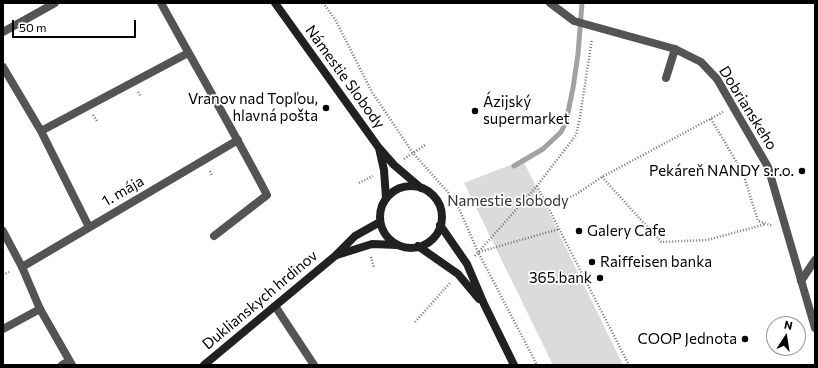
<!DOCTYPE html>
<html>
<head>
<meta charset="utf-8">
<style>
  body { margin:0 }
  #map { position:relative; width:818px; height:368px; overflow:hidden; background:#fff; font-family:Commissioner,sans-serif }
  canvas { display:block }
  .frame { position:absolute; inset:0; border:4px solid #000; pointer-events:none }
  .north { position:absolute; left:766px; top:316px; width:40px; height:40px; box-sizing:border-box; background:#fff; border:1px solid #999; border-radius:50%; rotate:12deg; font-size:11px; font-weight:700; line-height:16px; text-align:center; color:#000 }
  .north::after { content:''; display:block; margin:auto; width:14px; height:18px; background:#000; clip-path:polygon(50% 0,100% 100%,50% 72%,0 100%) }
  .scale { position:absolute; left:12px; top:20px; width:124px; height:18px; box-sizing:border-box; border:2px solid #000; border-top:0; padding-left:5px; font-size:12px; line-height:14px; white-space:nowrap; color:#000; -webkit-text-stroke:3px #fff; paint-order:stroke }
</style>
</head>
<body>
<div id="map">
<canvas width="818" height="368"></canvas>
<div class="frame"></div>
<div class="north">N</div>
<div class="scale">50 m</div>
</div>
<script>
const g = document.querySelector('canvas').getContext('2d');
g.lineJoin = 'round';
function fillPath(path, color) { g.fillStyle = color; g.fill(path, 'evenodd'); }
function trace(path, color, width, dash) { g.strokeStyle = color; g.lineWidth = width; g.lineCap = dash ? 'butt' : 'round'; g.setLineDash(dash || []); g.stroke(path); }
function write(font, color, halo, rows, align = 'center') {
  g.font = font + ' Commissioner,sans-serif'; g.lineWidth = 3.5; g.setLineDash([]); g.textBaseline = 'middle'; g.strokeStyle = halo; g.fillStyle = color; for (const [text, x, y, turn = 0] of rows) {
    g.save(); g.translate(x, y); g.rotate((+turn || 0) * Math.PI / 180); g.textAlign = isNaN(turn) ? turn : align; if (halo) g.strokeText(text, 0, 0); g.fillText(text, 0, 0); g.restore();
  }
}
const green = new Path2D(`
  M523 160 623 365H553L464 183Z`);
const stream = new Path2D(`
  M514 166 543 149 561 132 566 122 573 88 578 54 582 3`);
const path = new Path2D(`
  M323 3 335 19 372 92 413 153 453 198 460 211 478 252 537 365
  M138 92 141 97
  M93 115 97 121
  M711 119 743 173 758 221 773 226
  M404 159 425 145
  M210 171 212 176
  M602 177 661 242 707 240 766 224
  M359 183 373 176
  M537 186 629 365
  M548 206 575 195 602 177 723 112
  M479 252 559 229
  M475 256 537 186 576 135 580 117 592 39
  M371 257 374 268
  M3 275 9 272
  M415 322 451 282`);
const lane = new Path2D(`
  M161 3C196 67 233 130 267 195L214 236
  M3 32 55 3
  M3 67 41 131 89 227
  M666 78 675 49
  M41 131 188 53
  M22 267 238 140
  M801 281 815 260
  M275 306 314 365
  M3 329 40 309
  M62 365 69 361`);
const street = new Path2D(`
  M550 3 574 21 675 49 701 62 717 79 768 167 815 328
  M3 231 22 267 40 309 72 365`);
const secondary = new Path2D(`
  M275 3 379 148 394 165 421 188
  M379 148 384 170 386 198
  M380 217a31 31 0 1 1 62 0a31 31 0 1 1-62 0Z
  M440 225 467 264 484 304 514 365
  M418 246 458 274 479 299
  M337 255 372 244 398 245
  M204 365 335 256 355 236 380 222`);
const markers = [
  [326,108,4,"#000"],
  [475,111,4,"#000"],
  [802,171,4,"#000"],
  [579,231,4,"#000"],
  [592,262,4,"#000"],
  [600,278,4,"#000"],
  [745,339,4,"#000"]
];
const streetNames = [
  ["Námestie Slobody",345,77,54],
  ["Dobrianskeho",748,108,58],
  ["1. mája",123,191,-30],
  ["Duklianskych hrdinov",260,300,-40]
];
const poiNames = [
  ["Vranov nad Topľou,",318,99],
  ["hlavná pošta",318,116],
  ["Ázijský",483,102,"left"],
  ["supermarket",483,119,"left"],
  ["Pekáreň NANDY s.r.o.",794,171],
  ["Galery Cafe",587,231,"left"],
  ["Raiffeisen banka",600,262,"left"],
  ["365.bank",592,278],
  ["COOP Jednota",737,339]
];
const parkNames = [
  ["Namestie slobody",508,201]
];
fillPath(green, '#dbdbdb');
trace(stream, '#a2a2a2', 5);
trace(path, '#767676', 2.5, [1, 2]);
trace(lane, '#545454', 8);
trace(street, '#545454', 8);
trace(secondary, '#212121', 8);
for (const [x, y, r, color] of markers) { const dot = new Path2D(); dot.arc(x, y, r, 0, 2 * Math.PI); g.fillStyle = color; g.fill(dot); trace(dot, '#fff', 1.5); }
write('15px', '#000', '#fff', streetNames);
write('15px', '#000', '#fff', poiNames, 'right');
write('15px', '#323232', '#fff', parkNames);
</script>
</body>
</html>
